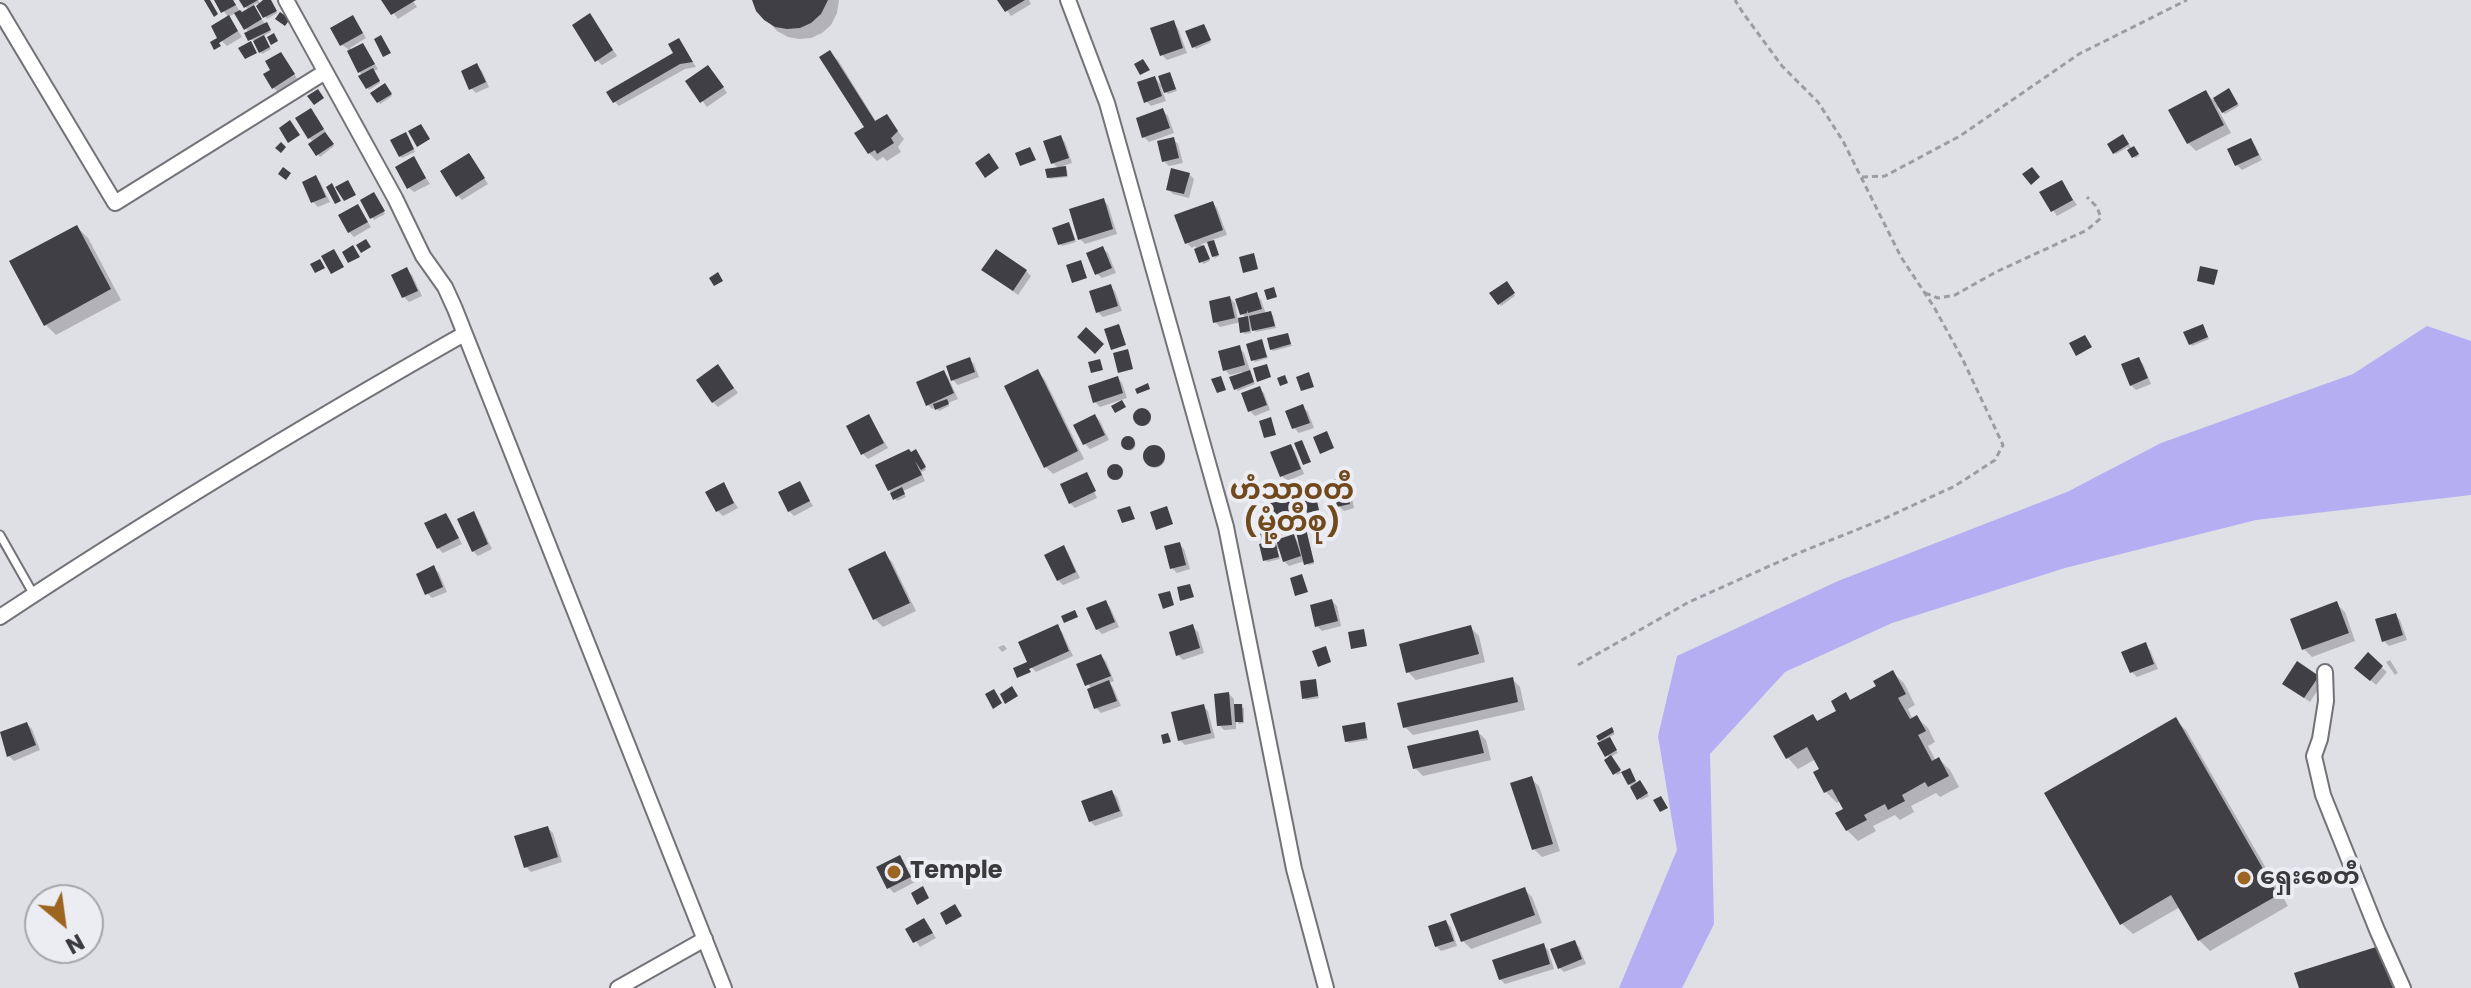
<!DOCTYPE html>
<html>
<head>
<meta charset="utf-8">
<style>
  body { margin:0 }
  #map { position:relative; width:2471px; height:988px; overflow:hidden; background:#dfdfe6; font-family:Poppins,sans-serif }
  canvas { display:block }
  .north { position:absolute; left:24px; top:884px; width:80px; height:80px; box-sizing:border-box; background:#ececf3; border:2px solid #a5a5aa; border-radius:50%; rotate:151deg; font-size:22px; font-weight:700; line-height:32px; text-align:center; color:#3a3a3d }
  .north::after { content:''; display:block; margin:auto; width:28px; height:36px; background:#9c6520; clip-path:polygon(50% 0,100% 100%,50% 72%,0 100%) }
</style>
</head>
<body>
<div id="map">
<canvas width="2471" height="988"></canvas>
<div class="north">N</div>
</div>
<script>
const g = document.querySelector('canvas').getContext('2d');
g.lineJoin = 'round';
function fillPath(path, color) { g.fillStyle = color; g.fill(path, 'evenodd'); }
function trace(path, color, width, dash) { g.strokeStyle = color; g.lineWidth = width; g.lineCap = dash ? 'butt' : 'round'; g.setLineDash(dash || []); g.stroke(path); }
function write(font, color, halo, rows, align = 'center') {
  g.font = font + ' Poppins,"Noto Sans Myanmar",sans-serif'; g.lineWidth = 8; g.setLineDash([]); g.textBaseline = 'middle'; g.strokeStyle = halo; g.fillStyle = color; for (const [text, x, y, turn = 0] of rows) {
    g.save(); g.translate(x, y); g.rotate((+turn || 0) * Math.PI / 180); g.textAlign = isNaN(turn) ? turn : align; if (halo) g.strokeText(text, 0, 0); g.fillText(text, 0, 0); g.restore();
  }
}
const water = new Path2D(`
  M2427 326 2471 341V495L2256 520 2065 568 1892 623 1785 672 1710 754 1714 924 1682 988H1619L1677 850 1658 736 1677 656 1838 581 2067 492 2161 443 2353 374Z`);
const shadow = new Path2D(`
  M216 0H233L242 15 249 11 241 0H258L261 5 265 0H270L277 13 267 19 257 3 252 6 271 32 263 36 271 49 262 54 255 40H250L249 33 236 13 228 17Z
  M384 0H412L417 7 398 19Z
  M754 0H839L837 13 831 25 822 33 811 38 799 39 788 37 777 31 766 19Z
  M1000 0H1029L1031 4 1011 16Z
  M590 16 617 56 602 65 597 60Z
  M233 23 242 37 227 46 222 41Z
  M357 23 366 38 350 48 352 51 363 45 378 69 374 71 380 83 369 90 348 49 342 45Z
  M1173 23 1178 28 1187 53 1167 60 1162 55Z
  M1206 28 1211 42 1196 49 1194 47Z
  M679 41 696 67 685 69 619 106 614 101 676 54Z
  M830 53 838 60 877 123 887 117 904 139 898 147 901 152 887 161 883 157 877 161 869 153 866 128Z
  M281 54 298 80 278 92 273 87Z
  M477 66 482 71 489 87 476 93 471 88Z
  M713 72 727 93 707 107 688 81Z
  M1171 76 1177 91 1168 94 1161 87 1166 101 1151 106 1146 101 1155 78 1164 88Z
  M386 87 392 96 380 104 373 93Z
  M2229 91 2239 106 2225 114 2217 107 2231 133 2196 151 2188 143 2206 93 2213 100Z
  M1163 111 1168 116 1174 133 1149 142 1144 137Z
  M316 116 334 146 320 157 311 145 314 142 309 138Z
  M408 136 415 152 402 158 400 156Z
  M1060 137 1065 142 1072 163 1063 166 1067 170 1068 177 1050 179 1048 177 1059 169 1053 163Z
  M2125 138 2132 149 2136 150 2139 156 2135 158 2128 147 2116 154 2114 153Z
  M1173 139 1178 144 1183 163 1169 166 1164 161Z
  M2250 140 2255 145 2262 160 2242 170 2237 165 2230 150Z
  M414 159 430 184 414 192 409 188Z
  M473 160 488 184 462 200 458 196Z
  M1189 174 1194 179 1189 198 1173 194 1168 189Z
  M316 178 320 182 330 202 318 207 313 202 304 183Z
  M2061 182 2077 205 2057 216 2042 193Z
  M376 197 385 214 374 220 362 201Z
  M1103 200 1108 205 1117 234 1085 244 1080 239Z
  M1212 203 1217 208 1227 235 1212 240 1219 256 1215 258 1213 256 1208 242 1201 244 1206 249 1210 261 1203 264 1195 246 1192 248 1187 243Z
  M358 207 371 227 354 237 349 232Z
  M77 227 88 238 121 300 56 335 45 324Z
  M1071 227 1076 242 1062 246 1060 244Z
  M1103 249 1108 253 1116 273 1102 278 1097 274Z
  M407 270 412 275 422 296 409 302 404 297 394 276Z
  M984 270 1026 271 1031 276 1018 295Z
  M1507 284 1515 296 1501 306 1492 294Z
  M1110 286 1115 291 1122 311 1103 317 1098 312Z
  M1256 295 1261 300 1266 314 1273 315 1276 328 1256 332 1251 327V333L1244 334 1241 322 1220 327 1215 322 1230 298 1235 303 1238 320 1246 318 1242 314Z
  M2204 328 2209 339 2192 346 2190 344Z
  M1287 335 1292 346 1273 351 1271 349Z
  M1262 342 1268 358 1255 362 1253 360Z
  M1239 348 1244 353 1255 384 1238 391 1236 389 1243 375 1242 372 1230 375 1225 370Z
  M969 359 974 364 979 377 958 385 953 380Z
  M2138 359 2143 364 2151 384 2136 390 2131 385Z
  M723 372 738 393 718 407 713 402Z
  M943 372 948 377 958 399 948 403 949 406 939 411 936 408 932 409 928 405Z
  M1038 372 1045 380 1084 459 1053 474 1045 466Z
  M1118 378 1122 383 1127 398 1100 407 1095 402Z
  M1259 388 1264 393 1270 410 1255 416 1250 411Z
  M1303 407 1308 412 1314 428 1299 433 1294 428Z
  M1135 418a8 8 0 1 1 16 0a8 8 0 1 1-16 0Z
  M869 416 888 448 868 459 863 454Z
  M1095 416 1100 421 1109 440 1090 449 1085 444Z
  M1124.5 445a5.5 5.5 0 1 1 11 0a5.5 5.5 0 1 1-11 0Z
  M1290 446 1295 451 1304 474 1287 481 1282 476Z
  M1145 458a10 10 0 1 1 20 0a10 10 0 1 1-20 0Z
  M917 454 926 470 921 472 925 481 903 491 906 497 897 501 889 490Z
  M1109 473a7 7 0 1 1 14 0a7 7 0 1 1-14 0Z
  M1087 474 1097 498 1075 508 1070 503Z
  M1344 479 1349 484 1354 508 1344 511 1339 506Z
  M799 483 813 506 794 516 789 511Z
  M723 485 738 508 723 516 718 511Z
  M1292 491 1297 496 1303 516 1308 525 1298 529 1290 512 1287 513 1288 519H1287L1292 531 1281 535 1278 523 1272 517Z
  M473 514 478 519 492 549 478 556 473 551Z
  M445 515 450 520 462 544 443 553 438 548Z
  M1307 533 1314 564 1308 565 1305 561 1289 566 1284 561 1281 549H1277L1280 559 1267 562 1265 560 1274 542 1281 548 1293 537 1301 544Z
  M1179 544 1184 549 1190 569 1177 573 1172 568Z
  M1063 548 1068 553 1080 578 1063 585 1058 580Z
  M885 554 892 562 916 611 883 627 875 619Z
  M434 568 439 573 447 592 432 598 427 593Z
  M1332 601 1337 606 1341 626 1322 631 1317 626Z
  M1105 603 1110 607 1119 627 1102 634 1097 629Z
  M2337 604 2345 612 2355 641 2312 657 2304 649Z
  M2395 615 2400 620 2407 640 2389 646 2384 641Z
  M1057 627 1062 632 1073 656 1036 672 1031 667Z
  M1193 627 1198 632 1204 653 1183 660 1178 655Z
  M1471 628 1479 636 1485 662 1416 680 1408 672Z
  M1004 645 1007 649 1002 652 998 647Z
  M2145 645 2150 650 2158 669 2137 677 2132 672Z
  M2368 655 2387 672 2376 685 2362 673Z
  M1101 656 1106 661 1114 681 1109 683 1113 687 1121 706 1101 713 1096 708 1091 689 1079 665Z
  M2390 660 2398 673 2395 675 2386 662Z
  M1893 673 1904 683 1915 705 1908 709 1913 720 1917 718 1928 728 1935 742 1928 746 1936 761 1939 759 1950 770 1959 787 1940 797 1936 793 1911 806 1914 812 1900 820 1895 815 1873 826 1876 831 1858 841 1847 830 1838 814 1846 810 1841 800 1837 803 1826 792 1821 770 1816 759 1798 769 1788 758 1813 716 1819 723 1839 712 1846 695 1852 702 1879 687Z
  M2318 677 2323 682 2310 702 2290 688Z
  M1512 679 1520 687 1525 710 1413 735 1405 727Z
  M1316 681 1319 698 1306 700 1304 698Z
  M1229 694 1234 699V706L1244 708V723L1239 724 1236 720V729L1224 730 1219 725Z
  M1203 706 1208 711 1215 738 1185 745 1180 740Z
  M2175 720 2186 730 2288 906 2210 951 2199 940 2180 907 2133 934 2122 924Z
  M27 724 32 729 40 750 14 761 9 756 1 734Z
  M1364 725 1368 740 1349 743 1347 741Z
  M1612 730 1615 734 1608 738 1618 753 1610 757 1621 773 1617 775 1600 739Z
  M1478 732 1486 740 1491 760 1423 776 1415 768Z
  M1631 773 1637 785H1642L1649 796 1641 800 1629 784Z
  M1531 779 1539 786 1560 851 1542 857 1534 849Z
  M1112 792 1117 797 1123 816 1095 826 1090 821Z
  M548 828 553 833 562 862 531 872 526 867Z
  M899 857 915 882 894 893 889 888Z
  M1524 889 1532 897 1542 923 1471 949 1463 941Z
  M924 920 936 938 920 947 908 930Z
  M1446 922 1451 927 1457 946 1441 951 1436 946Z
  M1574 942 1579 947 1586 964 1564 972 1559 967Z
  M1543 945 1548 950 1554 969 1505 984 1500 979Z
  M2375 949 2386 960 2398 988H2301Z`);
const building = new Path2D(`
  M204 0H210L218 14 214 17Z
  M214 0H233L236 5 221 13Z
  M239 0H258L244 8Z
  M263 0H271L277 11 263 18 256 6Z
  M381 0H416L391 15Z
  M752 0H828L821 14 811 23 800 28 787 29 775 27 764 20 756 11Z
  M997 0H1025L1005 12Z
  M254 5 262 19 244 30 234 13 240 10 242 12Z
  M280 12 290 19 285 26 275 19Z
  M590 13 613 50 595 62 572 25Z
  M229 15 238 31 219 43 221 46 214 50 210 42 217 38 211 26Z
  M353 15 363 33 340 46 330 28Z
  M1174 20 1183 48 1160 56 1150 28Z
  M267 22 271 30 248 41 244 33Z
  M1204 24 1211 40 1192 48 1185 31Z
  M274 33 278 41 271 45 267 37Z
  M264 35 270 47 259 53 253 41Z
  M381 35 391 53 383 57 374 39Z
  M679 38 693 62 680 64 613 103 606 92 673 53 668 44Z
  M251 41 257 53 245 59 238 48Z
  M363 43 375 64 358 73 347 51Z
  M830 50 875 121 887 114 898 131 891 138 894 143 877 154 875 150 868 154 854 133 864 127 819 57Z
  M281 52 295 74 272 89 263 74 270 70 265 61Z
  M1143 59 1150 70 1140 75 1134 64Z
  M477 63 486 82 469 90 461 71Z
  M708 65 724 87 700 103 685 81Z
  M373 68 380 81 366 89 358 76Z
  M1170 72 1176 89 1164 93 1158 76Z
  M1155 76 1162 96 1144 103 1137 82Z
  M385 83 392 94 377 103 370 93Z
  M2229 88 2238 104 2222 113 2213 98Z
  M318 89 324 98 314 105 307 96Z
  M2206 90 2224 125 2187 144 2168 110Z
  M311 108 324 129 308 139 295 118Z
  M1163 108 1170 128 1142 138 1136 118Z
  M290 120 300 135 288 143 279 128Z
  M421 124 430 139 417 147 408 131Z
  M325 132 334 144 316 156 308 144Z
  M406 132 414 149 399 157 390 140Z
  M2123 134 2129 144 2113 154 2107 144Z
  M1061 135 1069 158 1051 164 1043 141Z
  M1174 137 1179 158 1162 162 1157 141Z
  M2251 138 2259 155 2235 166 2227 149Z
  M281 142 286 147 281 153 275 148Z
  M2134 146 2139 154 2132 158 2127 150Z
  M1030 147 1036 160 1020 166 1015 153Z
  M469 153 485 178 456 197 440 171Z
  M989 153 999 168 985 178 975 163Z
  M414 156 426 178 407 189 395 167Z
  M1066 166 1067 176 1047 178 1045 169Z
  M283 167 291 173 286 180 278 174Z
  M2032 167 2040 177 2031 185 2022 174Z
  M1171 168 1190 173 1184 194 1166 190Z
  M316 175 326 197 311 203 302 182Z
  M348 180 356 195 344 201 335 187Z
  M2062 180 2073 200 2051 212 2039 192Z
  M332 183 341 201 335 204 326 187Z
  M374 192 385 211 370 219 360 200Z
  M1104 198 1113 229 1078 240 1069 209Z
  M1213 201 1223 230 1185 244 1174 215Z
  M358 204 368 222 348 233 338 215Z
  M1069 222 1075 240 1058 245 1052 228Z
  M77 225 111 289 44 326 9 261Z
  M366 239 371 247 361 253 356 245Z
  M1214 240 1219 255 1212 257 1207 242Z
  M353 245 360 257 348 263 342 252Z
  M1204 245 1210 259 1199 263 1194 249Z
  M1103 246 1112 268 1095 275 1086 253Z
  M334 249 344 267 331 274 321 256Z
  M996 249 1027 270 1013 291 981 270Z
  M1254 253 1258 269 1243 273 1239 257Z
  M320 259 325 268 315 273 310 264Z
  M1081 260 1087 278 1072 283 1066 265Z
  M2200 266 2218 270 2214 285 2197 281Z
  M407 267 418 291 402 298 391 275Z
  M718 272 723 281 714 286 709 278Z
  M1507 281 1515 293 1498 305 1489 293Z
  M1111 284 1118 306 1096 313 1089 291Z
  M1274 287 1277 297 1267 300 1264 290Z
  M1257 292 1262 309 1248 313 1247 310V313L1240 315 1235 299Z
  M1230 296 1235 318 1213 323 1209 301Z
  M1271 311 1275 326 1252 331 1249 316Z
  M1248 316 1250 331 1240 333 1238 318Z
  M1119 324 1126 345 1111 350 1104 329Z
  M2203 324 2208 337 2189 345 2183 332Z
  M1086 327 1104 344 1095 354 1077 337Z
  M1288 333 1291 344 1270 350 1267 338Z
  M2085 335 2092 347 2076 356 2069 343Z
  M1262 339 1267 357 1251 361 1246 344Z
  M1240 345 1245 365 1223 371 1218 351Z
  M1128 349 1133 369 1118 373 1113 353Z
  M970 357 975 372 951 381 946 366Z
  M2139 357 2148 378 2130 386 2121 364Z
  M1100 359 1103 370 1091 373 1088 362Z
  M718 364 734 388 712 403 696 380Z
  M1267 364 1271 377 1257 382 1253 368Z
  M1038 369 1078 451 1044 468 1004 386Z
  M944 370 954 393 926 406 916 382Z
  M1250 370 1254 382 1234 390 1229 377Z
  M1309 372 1314 387 1301 391 1296 377Z
  M1285 375 1288 383 1280 386 1277 378Z
  M1118 376 1123 393 1093 403 1088 386Z
  M1221 376 1226 390 1217 393 1211 379Z
  M1148 383 1150 389 1137 394 1135 389Z
  M1260 386 1267 405 1248 412 1241 393Z
  M947 399 949 404 935 410 933 404Z
  M1122 400 1126 407 1115 413 1111 406Z
  M1303 404 1310 423 1292 429 1285 411Z
  M1133 417a9 9 0 1 1 18 0a9 9 0 1 1-18 0Z
  M869 414 884 443 861 455 846 426Z
  M1095 414 1105 435 1083 445 1073 425Z
  M1271 417 1276 435 1264 438 1259 421Z
  M1327 431 1334 448 1320 454 1313 437Z
  M1121 443a7 7 0 1 1 14 0a7 7 0 1 1-14 0Z
  M1302 440 1311 462 1303 465 1294 443Z
  M1291 444 1301 469 1280 477 1270 452Z
  M1143 456a11 11 0 1 1 22 0a11 11 0 1 1-22 0Z
  M909 449 911 452 916 449 926 467 921 470 915 461 922 475 888 491 875 465Z
  M1107 472a8 8 0 1 1 16 0a8 8 0 1 1-16 0Z
  M1087 472 1096 491 1069 504 1060 484Z
  M1345 477 1350 504 1337 507 1332 480Z
  M800 481 810 501 788 512 778 492Z
  M724 482 734 503 716 512 705 492Z
  M902 487 905 494 893 500 890 493Z
  M1292 489 1298 510 1270 518 1265 497Z
  M1316 497 1319 510 1307 513 1304 501Z
  M1130 506 1135 519 1122 523 1117 510Z
  M1167 506 1173 524 1156 530 1150 512Z
  M474 511 488 544 472 552 457 519Z
  M446 513 459 538 437 549 424 523Z
  M1304 513 1308 523 1294 529 1290 519Z
  M1288 518 1292 530 1278 534 1274 522Z
  M1271 522 1275 535 1262 540 1258 526Z
  M1306 529 1314 562 1304 565 1296 532Z
  M1294 534 1301 556 1283 562 1276 540Z
  M1275 540 1279 557 1263 561 1259 544Z
  M1180 542 1186 565 1170 569 1164 546Z
  M1064 545 1076 572 1057 581 1044 555Z
  M885 551 910 603 873 620 848 569Z
  M434 565 443 587 425 595 416 574Z
  M1302 574 1308 592 1295 596 1290 578Z
  M1190 584 1194 597 1180 601 1177 587Z
  M1170 591 1174 605 1163 609 1158 594Z
  M1332 599 1338 621 1315 627 1310 605Z
  M1106 600 1115 622 1096 630 1086 608Z
  M2337 601 2349 633 2302 650 2290 619Z
  M1075 610 1078 617 1064 623 1061 616Z
  M2396 613 2403 635 2382 642 2375 619Z
  M1058 624 1069 651 1029 669 1031 672 1017 678 1013 668 1027 662 1018 642Z
  M1193 624 1200 648 1176 656 1169 632Z
  M1471 625 1479 654 1406 673 1399 644Z
  M1364 629 1367 646 1351 649 1348 632Z
  M2146 642 2154 664 2130 673 2121 652Z
  M1326 646 1331 662 1318 667 1312 651Z
  M2368 652 2383 666 2370 681 2354 668Z
  M1101 654 1111 676 1085 686 1076 664Z
  M2297 661 2319 676 2304 698 2282 684Z
  M1893 670 1906 694 1898 698 1910 719 1917 715 1926 731 1918 735 1932 761 1939 757 1949 776 1928 787 1925 782 1902 795 1905 801 1888 810 1885 804 1864 815 1867 820 1846 831 1835 813 1843 809 1832 789 1824 793 1813 772 1819 769 1807 747 1786 759 1773 736 1813 714 1817 721 1836 711 1831 701 1846 692 1850 700 1876 686 1873 681Z
  M1513 677 1518 702 1403 728 1397 703Z
  M1316 679 1318 696 1302 699 1300 681Z
  M1109 680 1117 701 1094 709 1087 689Z
  M1012 686 1018 696 1005 704 1000 694Z
  M994 689 1002 703 993 709 985 694Z
  M1229 692 1232 725 1217 726 1214 694Z
  M1204 704 1211 733 1178 741 1171 712Z
  M1234 704H1242L1243 722H1235Z
  M2176 717 2278 895 2198 941 2171 895 2120 925 2044 793Z
  M27 722 36 745 7 757 0 732Z
  M1365 722 1367 738 1345 742 1342 726Z
  M1612 727 1614 732 1599 741 1596 736Z
  M1478 730 1484 753 1413 769 1407 746Z
  M1168 733 1171 742 1163 744 1161 735Z
  M1610 737 1617 750 1605 757 1597 743Z
  M1611 755 1621 770 1613 775 1604 760Z
  M1630 768 1636 781 1628 785 1621 772Z
  M1532 776 1553 844 1532 850 1510 783Z
  M1640 780 1648 793 1637 800 1630 787Z
  M1112 790 1120 811 1089 822 1081 801Z
  M1661 796 1668 808 1660 812 1653 800Z
  M548 826 558 857 524 868 514 836Z
  M900 855 911 877 887 889 876 867Z
  M923 886 929 898 917 905 911 893Z
  M1525 887 1535 915 1461 942 1450 914Z
  M955 904 962 916 946 925 940 913Z
  M924 918 933 933 913 943 905 929Z
  M1446 920 1454 941 1435 947 1428 926Z
  M1575 940 1582 959 1558 969 1550 949Z
  M1544 943 1550 964 1499 980 1492 960Z
  M2376 947 2393 988H2299L2294 973Z`);
const path = new Path2D(`
  M1862 177 1885 176 1960 136 2079 54 2187 0
  M1925 293 1938 298 1955 295 1996 272 2087 230 2101 218 2097 207 2087 197
  M1578 665 1689 602 1801 552 1881 520 1955 486 1995 460 2003 445 1962 358 1934 307 1901 257 1843 141 1818 102 1782 66 1743 13 1735 0`);
const service = new Path2D(`
  M0 535 34 595`);
const minor = new Path2D(`
  M286 0 395 198 423 256 445 287 455 309 724 988
  M1068 0 1107 103 1226 527 1294 869 1326 988
  M0 11 115 203 325 72
  M0 617C151 517 306 424 464 334
  M2325 672 2326 701 2320 739 2314 756 2323 795 2377 930 2403 988
  M618 988 705 939`);
const markers = [
  [894,872,8,"#9c6520"],
  [2244,878,8,"#9c6520"]
];
const poiNames = [
  ["Temple",910,872],
  ["ရှေးစေတီ",2260,878]
];
const quarterNames = [
  ["ဟံသာဝတီ",1292,492],
  ["(မုံ့တီစု)",1292,524]
];
fillPath(water, '#b5aef2');
fillPath(shadow, '#0003');
fillPath(building, '#3f3f45');
trace(service, '#737279', 11);
trace(minor, '#737279', 18);
trace(path, '#9c9ca2', 3, [6, 4]);
trace(service, '#fff', 7);
trace(minor, '#fff', 14);
for (const [x, y, r, color] of markers) { const dot = new Path2D(); dot.arc(x, y, r, 0, 2 * Math.PI); g.fillStyle = color; g.fill(dot); trace(dot, '#ececf3', 3); }
write('bold 24px', '#3a3a3d', '#ececf3', poiNames, 'left');
write('bold 28px', '#70491c', '#ececf3', quarterNames);
</script>
</body>
</html>
